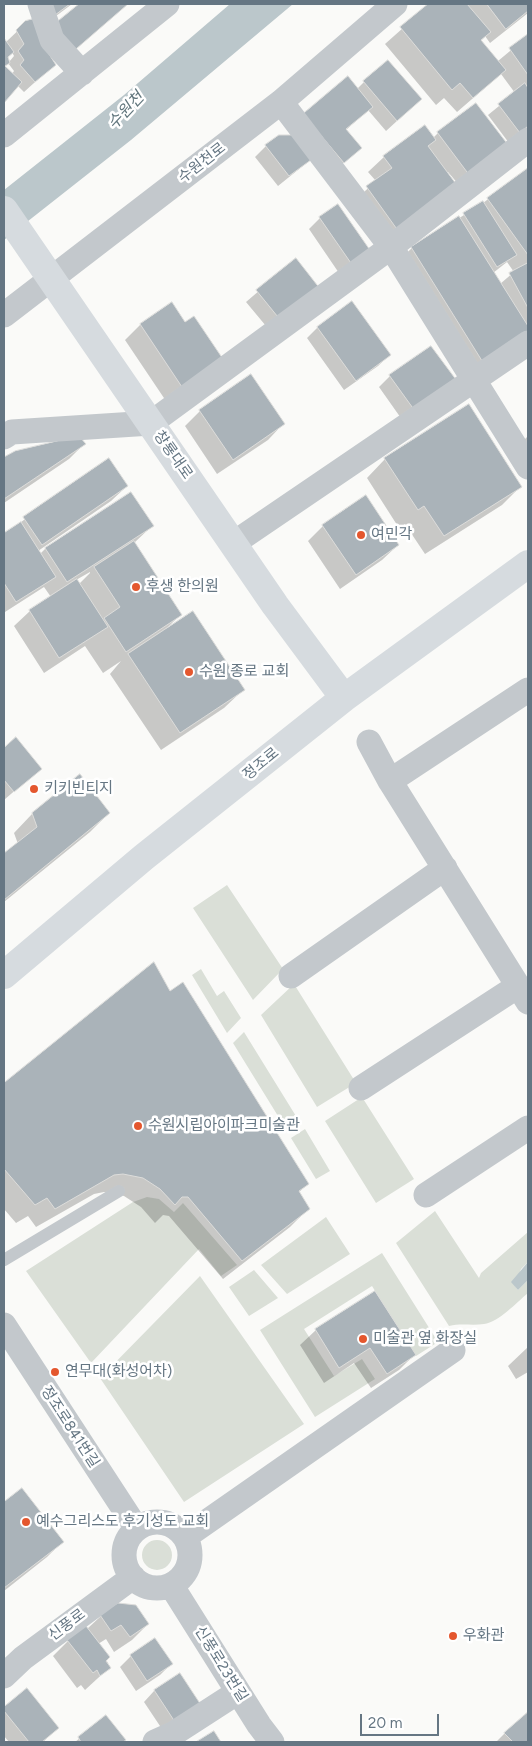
<!DOCTYPE html>
<html>
<head>
<meta charset="utf-8">
<style>
  body { margin:0 }
  #map { position:relative; width:532px; height:1746px; overflow:hidden; background:#fafaf8; font-family:Figtree,sans-serif }
  canvas { display:block }
  .frame { position:absolute; inset:0; border:5px solid #657683; pointer-events:none }
  .scale { position:absolute; left:360px; top:1714px; width:79px; height:22px; box-sizing:border-box; border:2px solid #657683; border-top:0; padding-left:6px; font-size:15px; line-height:18px; white-space:nowrap; color:#657683; -webkit-text-stroke:4px #fff; paint-order:stroke }
</style>
</head>
<body>
<div id="map">
<canvas width="532" height="1746"></canvas>
<div class="frame"></div>
<div class="scale">20 m</div>
</div>
<script>
const g = document.querySelector('canvas').getContext('2d');
g.lineJoin = 'round';
function fillPath(path, color) { g.fillStyle = color; g.fill(path, 'evenodd'); }
function trace(path, color, width, dash) { g.strokeStyle = color; g.lineWidth = width; g.lineCap = dash ? 'butt' : 'round'; g.setLineDash(dash || []); g.stroke(path); }
function write(font, color, halo, rows, align = 'center') {
  g.font = font + ' Figtree,"Noto Sans KR",sans-serif'; g.lineWidth = 5; g.setLineDash([]); g.textBaseline = 'middle'; g.strokeStyle = halo; g.fillStyle = color; for (const [text, x, y, turn = 0] of rows) {
    g.save(); g.translate(x, y); g.rotate((+turn || 0) * Math.PI / 180); g.textAlign = isNaN(turn) ? turn : align; if (halo) g.strokeText(text, 0, 0); g.fillText(text, 0, 0); g.restore();
  }
}
const green = new Path2D(`
  M227 885 283 969 253 1000 193 908Z
  M201 969 217 996 224 991 241 1018 227 1033 192 975Z
  M294 984 356 1083 317 1107 261 1015Z
  M244 1032 299 1121 286 1129 233 1043Z
  M362 1097 414 1179 376 1203 325 1121Z
  M305 1129 330 1171 316 1179 291 1138Z
  M147 1197 159 1199 174 1212 183 1203 237 1265 221 1276 199 1249 91 1363 26 1271 133 1202Z
  M435 1211 479 1278 481 1273 528 1232V1262L521 1269 515 1286 518 1290 528 1280V1293C516 1303 499 1322 484 1324 472 1326 461 1323 449 1326L396 1243Z
  M326 1217 350 1254 287 1294 261 1265Z
  M382 1253 438 1342 416 1356 372 1286 304 1329 334 1376 362 1359 375 1379 315 1417 260 1330Z
  M254 1270 278 1298 249 1316 229 1287Z
  M200 1276 304 1424 184 1502 100 1378Z
  M142 1555a15 15 0 1 1 30 0a15 15 0 1 1-30 0Z`);
const water = new Path2D(`
  M230 4H293L131 140 4 240V190L124 95Z
  M528 1262V1280L518 1290 511 1282Z`);
const shadow = new Path2D(`
  M33 4H72L44 25Z
  M430 4H528V13L490 43 485 36 481 41 498 61 528 36V128L509 143 488 115 515 93 501 74 457 112 444 98 436 105 385 44Z
  M26 23 54 65 24 92 18 86 4 101V39L6 42ZM12 52 14 56 9 62 7 57ZM8 63 14 71 12 74 4 67Z
  M364 82 409 110 386 131 368 110 346 130 361 148 332 173 293 126 357 89Z
  M438 133 507 146 459 185 448 172 446 173 383 246 352 203 376 181 368 172 384 157 433 138Z
  M266 146 314 157 278 186 255 157Z
  M528 169V338L468 378 396 263 412 248 483 203ZM507 262 514 272 500 284 493 273Z
  M320 218 370 253 341 276 309 229Z
  M295 260 271 332 246 302Z
  M171 304 185 324 224 362 168 404 125 340 140 325Z
  M318 327 389 355 378 366 344 390 307 338Z
  M431 347 455 381 403 421 379 387 390 376Z
  M200 411 283 424 268 440 217 474 185 426Z
  M528 436V466L516 448Z
  M84 444 69 459 4 503V458L16 452Z
  M385 459 521 486 502 505 425 554 405 524 399 528 367 478Z
  M109 460 127 486 111 501 38 551 40 554 48 546 152 526 134 543 180 615 166 629 243 690 224 708 161 750 110 674 121 661 103 673 85 646 44 673 14 626 30 611 51 597 44 587 5 612 4 610V534ZM90 572V573L79 584 76 580Z
  M323 526 398 545 382 560 340 589 308 541Z
  M16 739 41 768 4 800V749Z
  M109 813 90 832 4 902V855L18 844 14 833 32 814Z
  M154 964 170 993 308 1184 298 1193 308 1209 290 1227 223 1279 169 1216 163 1215 155 1223 141 1207 124 1196 104 1192 94 1194 36 1227 28 1216 16 1223 4 1209V1084Z
  M316 1330 414 1355 399 1370 371 1388 354 1363 324 1383 300 1345Z
  M528 1347V1372L516 1379 508 1366Z
  M22 1489 62 1542 47 1557 4 1591V1503Z
  M101 1616 148 1624 132 1640 114 1652 106 1639 98 1644 110 1667 85 1690 81 1685 77 1688 53 1656 68 1641 87 1629Z
  M131 1656 171 1664 160 1675 136 1691 120 1667Z
  M180 1674 200 1704 164 1732 144 1702 154 1691Z
  M27 1690 57 1728 43 1742H9L4 1736V1709Z
  M528 1714V1742H496L505 1733Z
  M106 1717 125 1740 122 1742H75Z`);
const building = new Path2D(`
  M49 4H70L55 15Z
  M79 4H128L76 49 66 48 57 22Z
  M428 4H467L491 32 481 40 506 70 473 98 460 83 452 90 400 27Z
  M487 4H528V11L506 29Z
  M37 18 47 51 56 65 35 82 20 65 24 60 18 51 24 44 16 30 25 21Z
  M528 34V75L509 48Z
  M4 38 14 52 8 57 10 63 5 66 22 82 4 103Z
  M388 60 422 99 397 121 363 81Z
  M348 76 373 107 346 129 362 148 344 163 303 114Z
  M525 83 528 88V126L520 133 498 104Z
  M476 103 509 146 470 176 437 132Z
  M425 125 436 140 428 146 459 188 399 232 366 186 392 168 383 156Z
  M279 135H298L315 157 289 176 265 145Z
  M528 168V255L487 198Z
  M483 201 517 255 497 267 463 213Z
  M338 204 372 253 353 266 319 217Z
  M459 216 528 326V336L484 364 411 247Z
  M296 258 321 290 282 322 256 290Z
  M528 263V308L509 273Z
  M352 301 391 355 356 381 317 327Z
  M172 302 185 322 194 316 225 362 184 390 140 324Z
  M431 346 457 381 415 411 389 375Z
  M251 374 285 424 233 460 199 410Z
  M469 404 522 487 444 536 424 506 418 510 384 458Z
  M79 436 86 444 4 499V457L15 451Z
  M109 458 128 486 42 545 23 517Z
  M131 492 154 526 67 582 45 548Z
  M366 495 399 545 356 575 322 525Z
  M21 522 56 577 16 602 4 583V533Z
  M134 541 182 615 126 652 104 618 120 607 94 567Z
  M77 579 108 627 59 658 29 610Z
  M193 611 245 690 180 733 128 654Z
  M16 737 42 769 14 792 4 780V748Z
  M80 774 110 813 4 900V853L37 827 32 813Z
  M154 962 170 991 183 982 309 1184 299 1191 310 1209 242 1261 188 1197H182L175 1205 160 1189 143 1178 123 1174 114 1175 55 1209 47 1198 35 1205 4 1169V1083Z
  M375 1291 416 1355 387 1374 370 1348 339 1368 315 1329Z
  M22 1488 64 1542 4 1588V1502Z
  M118 1603 136 1605 149 1624 130 1637 121 1625 111 1631 100 1615Z
  M86 1626 110 1657 106 1661 111 1668 100 1676 97 1670 93 1673 67 1640Z
  M155 1638 173 1664 147 1681 130 1655Z
  M180 1673 201 1705 175 1722 154 1690Z
  M27 1688 59 1728 42 1742H29L4 1711V1707Z
  M528 1712V1742H513L504 1733Z
  M106 1715 126 1740 123 1742H81L78 1737Z
  M214 1731 221 1742H196Z`);
const lane = new Path2D(`
  M4 1260 119 1191`);
const street = new Path2D(`
  M40 4 52 40 82 73
  M281 102 391 247 528 467
  M4 135 167 4
  M4 315 281 102 395 4
  M4 437 12 432 151 423 391 247 528 140
  M234 543 528 343
  M369 742 390 781 528 1002
  M390 781 528 690
  M291 976 445 868
  M361 1088 518 986
  M426 1195 528 1128
  M4 1325 137 1529
  M124 1555a33 33 0 1 1 66 0a33 33 0 1 1-66 0Z
  M185 1537 453 1350
  M171 1585 259 1725 272 1742
  M4 1676 23 1658 133 1577
  M155 1742 173 1734 238 1692`);
const secondary = new Path2D(`
  M4 210 275 605 344 698
  M4 975 144 857 344 698 528 564`);
const markers = [
  [361,535,5,"#e4572e"],
  [136,587,5,"#e4572e"],
  [189,672,5,"#e4572e"],
  [34,789,5,"#e4572e"],
  [138,1126,5,"#e4572e"],
  [363,1339,5,"#e4572e"],
  [55,1372,5,"#e4572e"],
  [26,1522,5,"#e4572e"],
  [453,1636,5,"#e4572e"]
];
const streetNames = [
  ["수원천로",202,163,-38],
  ["창룡대로",173,455,55],
  ["정조로",261,764,-39],
  ["정조로841번길",70,1427,57],
  ["신풍로",67,1625,-37],
  ["신풍로23번길",221,1664,58]
];
const poiNames = [
  ["여민각",371,535],
  ["후생 한의원",146,587],
  ["수원 종로 교회",199,672],
  ["키키빈티지",44,789],
  ["수원시립아이파크미술관",148,1126],
  ["미술관 옆 화장실",373,1339],
  ["연무대(화성어차)",65,1372],
  ["예수그리스도 후기성도 교회",36,1522],
  ["우화관",463,1636]
];
const waterNames = [
  ["수원천",126,111,-47]
];
fillPath(green, '#dadfd7');
fillPath(water, '#bbc7cb');
fillPath(shadow, '#0003');
fillPath(building, '#aab3b9');
trace(building, '#dcdcda', 1);
trace(lane, '#c3c8cc', 12);
trace(street, '#c3c8cc', 25);
trace(secondary, '#d6dbdf', 28);
for (const [x, y, r, color] of markers) { const dot = new Path2D(); dot.arc(x, y, r, 0, 2 * Math.PI); g.fillStyle = color; g.fill(dot); trace(dot, '#fff', 2); }
write('15px', '#657683', '#fff', streetNames);
write('15px', '#657683', '#fff', poiNames, 'left');
write('italic 16px', '#60757c', '#fff', waterNames);
</script>
</body>
</html>
